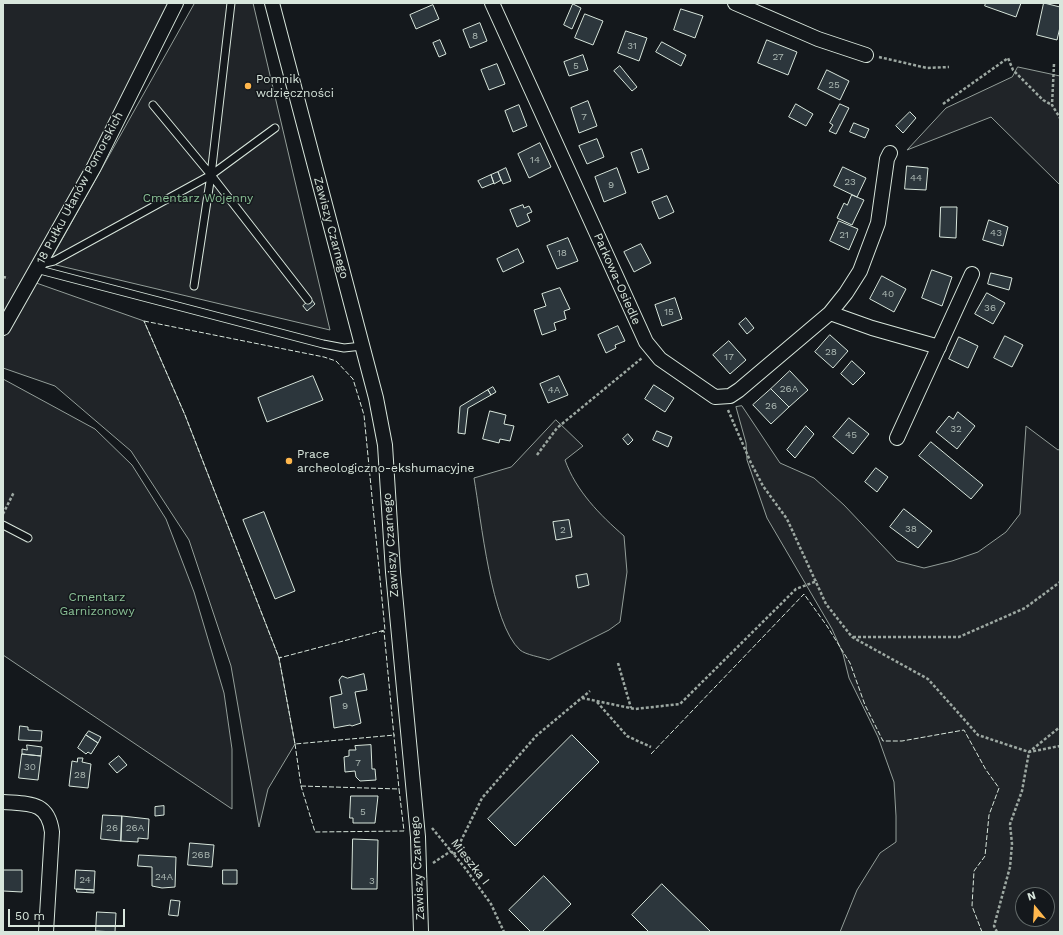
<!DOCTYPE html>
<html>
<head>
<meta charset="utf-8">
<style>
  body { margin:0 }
  #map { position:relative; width:1063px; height:935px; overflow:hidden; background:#14181c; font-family:"Work Sans",sans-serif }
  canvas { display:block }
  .frame { position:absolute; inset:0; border:4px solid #d8e6dc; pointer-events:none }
  .north { position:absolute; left:1015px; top:887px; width:40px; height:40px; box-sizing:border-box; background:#14181c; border:1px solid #626a69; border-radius:50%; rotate:342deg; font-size:11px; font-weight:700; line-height:16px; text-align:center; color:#d8e6dc }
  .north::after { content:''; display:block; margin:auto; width:14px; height:18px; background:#ffb74d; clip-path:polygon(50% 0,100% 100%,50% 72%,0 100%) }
  .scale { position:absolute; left:8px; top:909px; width:117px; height:18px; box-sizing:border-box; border:2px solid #d8e6dc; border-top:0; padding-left:5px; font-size:12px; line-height:14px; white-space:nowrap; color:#d8e6dc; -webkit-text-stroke:3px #14181c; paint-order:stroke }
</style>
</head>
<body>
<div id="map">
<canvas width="1063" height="935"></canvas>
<div class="frame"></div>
<div class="north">N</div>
<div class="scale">50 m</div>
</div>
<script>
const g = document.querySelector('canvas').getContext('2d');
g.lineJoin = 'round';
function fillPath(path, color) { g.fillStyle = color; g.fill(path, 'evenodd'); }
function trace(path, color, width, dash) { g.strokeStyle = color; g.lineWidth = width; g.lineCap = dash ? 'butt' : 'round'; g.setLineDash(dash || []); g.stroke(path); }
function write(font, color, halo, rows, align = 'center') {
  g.font = font + ' "Work Sans",sans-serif'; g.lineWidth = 3; g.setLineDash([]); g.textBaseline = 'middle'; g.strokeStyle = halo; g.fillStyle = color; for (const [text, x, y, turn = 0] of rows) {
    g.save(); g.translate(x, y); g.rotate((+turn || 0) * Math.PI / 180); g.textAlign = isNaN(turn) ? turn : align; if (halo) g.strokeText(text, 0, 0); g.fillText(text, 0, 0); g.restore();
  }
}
const green = new Path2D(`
  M3 3H169L116 111 25 279 144 321 185 415 279 658 295 744 268 789 259 827 231 666 189 540 131 451 55 386 3 368Z
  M195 3H253L330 330 56 265 52 258Z
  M1018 67 1060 76V185L991 117 907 150 946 108 1012 77Z
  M3 379 95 429 132 465 166 519 194 592 224 693 232 749V809L3 655Z
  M742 406 780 463 814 478 844 505 897 561 924 568 952 561 978 552 1006 532 1020 514 1026 426 1058 450 1060 449V932H840L857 890 880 853 896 842V816L894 782 878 737 849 678 843 654 832 629 767 518 747 460 746 443 736 407ZM1023 895H1047V919H1023Z
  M556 420 583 446 565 460C576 491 600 515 624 536L627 572 620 622 609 630 549 660C541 657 526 655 520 650 491 624 481 518 474 478L511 467Z`);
const building = new Path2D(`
  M986 3H1021L1016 17 985 6Z
  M1044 3 1060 7V27L1057 40 1037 35Z
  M573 4 581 8 572 29 564 25Z
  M433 5 439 19 416 29 410 15Z
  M681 9 703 16 695 38 674 30Z
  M585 14 603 21 593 45 575 38Z
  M480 23 487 41 470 48 463 30Z
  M626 31 647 38 639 61 618 53Z
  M440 40 446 54 439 57 433 43Z
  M767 40 797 52 788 75 758 63Z
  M662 42 686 55 681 66 656 52Z
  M583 55 588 70 569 76 564 62Z
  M497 64 505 84 489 90 481 70Z
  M620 66 637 87 632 91 614 71Z
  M827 70 849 81 840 100 818 89Z
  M588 101 597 126 579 133 571 108Z
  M796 104 813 114 806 126 789 117Z
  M840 104 849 108 836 134 829 131 833 125 830 123Z
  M519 105 527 126 513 132 505 111Z
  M910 112 916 118 903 133 896 126Z
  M854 123 869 129 865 138 850 132Z
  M597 139 604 157 587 164 579 146Z
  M540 143 551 167 529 178 518 154Z
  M642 149 649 169 638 173 631 153Z
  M907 166 928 168 926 190 905 189Z
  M843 167 866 178 857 197 834 186Z
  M506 168 511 181 503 184 498 172Z
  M617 168 626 193 604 202 595 177Z
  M498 172 501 180 494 184 491 175Z
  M491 175 494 183 482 188 478 181Z
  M852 195 864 200 852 225 837 218 844 203 847 205Z
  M667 196 674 212 659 219 652 202Z
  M523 205 524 208 529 206 532 212 527 214 530 221 517 227 510 210Z
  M941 207H957L956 238 940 237Z
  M989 220 1008 227 1003 246 983 240Z
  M839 221 858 229 849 250 830 241Z
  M568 238 578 261 557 269 547 246Z
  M641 244 651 263 634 272 624 252Z
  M518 249 524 262 503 272 497 259Z
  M932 270 952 277 942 306 922 298Z
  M991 273 1012 278 1009 290 988 284Z
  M882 276 906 289 894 312 870 299Z
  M560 288 570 309 564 311 566 319 554 323 556 330 542 335 534 310 546 306 542 294Z
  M987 293 1005 303 993 324 975 314Z
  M675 298 682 319 662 326 655 305Z
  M311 299 315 304 307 311 303 306Z
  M746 318 754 328 747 334 739 324Z
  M618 326 625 341 615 345 616 348 606 353 598 335Z
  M830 335 848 351 833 368 815 352Z
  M1005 336 1023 345 1012 367 994 358Z
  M959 337 978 346 968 368 949 359Z
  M729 341 746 360 730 374 713 355Z
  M852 361 865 373 853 385 841 374Z
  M790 371 808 390 789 407 771 389Z
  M313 376 323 400 267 422 258 398Z
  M559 376 568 395 548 403 540 384Z
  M654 385 674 398 665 412 645 399Z
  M493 387 496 392 491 395 488 390Z
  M771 389 789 407 771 424 753 405Z
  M488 390 491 395 468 408 465 434 458 433 460 407Z
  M490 411 506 415 504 424 514 426 510 441 500 439 499 443 483 439Z
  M958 412 975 426 957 449 936 432 949 416 953 419Z
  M849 418 869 434 853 454 833 437Z
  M806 426 814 434 795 458 787 450Z
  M657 431 672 437 668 447 653 440Z
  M628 434 633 440 628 445 623 439Z
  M931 442 983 485 971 499 919 456Z
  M876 468 888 477 877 492 865 482Z
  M904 509 932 531 918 548 890 527Z
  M264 512 295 591 275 599 243 520Z
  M569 520 572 537 556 540 553 522Z
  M587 574 589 585 578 588 576 576Z
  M364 674 367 690 355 692 361 723 352 726 350 725 334 728 330 697 342 694 339 680 342 676 347 678Z
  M20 726 28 727V730L42 731 41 741 19 740Z
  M89 731 101 737 98 743 86 735Z
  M86 735 98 743 91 754 88 752 86 754 78 748Z
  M572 735 599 762 515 846 488 819Z
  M27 745 42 747 41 756 22 754V749L27 750Z
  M371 745 372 769H375L376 780 360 781 356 777 355 771 345 772 344 757 349 756V750H356L355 746Z
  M22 754 41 756 38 780 19 778Z
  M119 756 127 765 117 773 109 764Z
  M78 758H83L82 762 91 764 88 788 69 786 72 761 77 762Z
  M351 796H378L375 823H353V818H350Z
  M164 806V815L155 816V807Z
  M103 815 122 816 121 841 101 839Z
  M122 816 149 819 148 839 138 838V842L121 841Z
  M353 839 378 840 377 889H352Z
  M190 843 214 845 212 867 188 865Z
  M139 855 176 857 175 887 162 888 152 886V867L138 866Z
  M3 870H22V892L3 891Z
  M76 870 95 871 94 890 75 889Z
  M223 870H237V884H223Z
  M544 876 571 904 542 932H531L509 910Z
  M662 884 711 932H649L632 915Z
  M77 889 94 890V893L77 892Z
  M171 900 180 901 178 916 169 915Z
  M97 912 116 913 115 932 96 931Z`);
const path = new Path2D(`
  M879 57 927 68 949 67
  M1054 64 1052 105 1060 118
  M943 104 1008 58 1013 70 1043 100 1052 105
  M3 277 8 278
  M728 410 751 463 763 486 787 519 826 604 852 637 928 679 978 735 1029 752 1060 727
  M537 455 557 428 642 358
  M3 514 14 492
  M853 637H959L1025 608 1060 582
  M618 663 631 708
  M582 698 635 709 680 704 796 589 817 581
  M597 702 627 736 651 747
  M432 828 465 868 491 904 504 932
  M454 855 482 798 536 736 590 691
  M433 863 451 851
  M997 932 994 926 1010 867 1012 844 1010 824 1022 791 1029 752 1060 746`);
const service = new Path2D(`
  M153 105 211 175 308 300
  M41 264 54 261 211 175 275 128
  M36 269 323 344 344 348 362 346
  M194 286 211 175 231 3
  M3 525 28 538`);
const minor = new Path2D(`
  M272 3 376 398 385 445 393 572 418 837 421 932
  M492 3 646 342 660 359 715 397 730 396 739 390 830 313 846 293 860 271 878 223 887 159 890 153
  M735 3 818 39 866 55
  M830 313 872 328 939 347
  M3 328 94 167 176 3
  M897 438 972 274
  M3 802C29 804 48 801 52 832L46 932`);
const fence = new Path2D(`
  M144 321 324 357 336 361 353 379 364 415 385 630 279 658 185 415Z
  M381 632 384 631 399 789
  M281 657 279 658 295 744 395 735
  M295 744 301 786
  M651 754 804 594 827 626 850 663 865 705 883 741H902L964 730 986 770 999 788 989 815 985 856 974 871 972 906 982 932
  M301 786 399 789 404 831 315 832Z`);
const markers = [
  [248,86,4,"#ffb74d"],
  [289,461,4,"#ffb74d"]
];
const numberNames = [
  ["8",475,36],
  ["31",632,46],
  ["27",778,57],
  ["5",576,66],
  ["25",834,85],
  ["7",584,117],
  ["14",535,160],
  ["44",916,178],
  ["23",850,182],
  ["9",611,185],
  ["43",996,233],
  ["21",844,235],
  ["18",562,253],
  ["40",888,294],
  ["36",990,308],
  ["15",669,312],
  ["28",831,352],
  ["17",729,357],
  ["26A",789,389],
  ["4A",554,390],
  ["26",771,406],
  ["32",956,429],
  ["45",851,435],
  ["38",911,529],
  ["2",563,530],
  ["9",345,706],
  ["7",358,763],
  ["30",30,767],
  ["28",80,775],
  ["5",363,812],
  ["26",112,828],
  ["26A",135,828],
  ["26B",201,855],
  ["24A",164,877],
  ["24",85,880],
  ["3",372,881]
];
const poiNames = [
  ["Pomnik",256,79],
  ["wdzięczności",256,93],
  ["Prace",297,454],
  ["archeologiczno-ekshumacyjne",297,468]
];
const streetNames = [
  ["18 Pułku Ułanów Pomorskich",80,188,-62],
  ["Zawiszy Czarnego",331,228,75],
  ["Parkowa-Osiedle",617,279,66],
  ["Zawiszy Czarnego",391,545,-94],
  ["Mieszka I",470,862,52],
  ["Zawiszy Czarnego",418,868,-93]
];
const parkNames = [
  ["Cmentarz Wojenny",198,198],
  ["Cmentarz",97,597],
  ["Garnizonowy",97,611]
];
fillPath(green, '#202428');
trace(green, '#939e99', 1);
fillPath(building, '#2c363c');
trace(building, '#d8e6dc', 1);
trace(service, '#d8e6dc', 9);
trace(minor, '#d8e6dc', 16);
trace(path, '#9da8a2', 2.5, [3, 2]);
trace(service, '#14181c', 7);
trace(minor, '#14181c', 14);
trace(fence, '#d8e6dc', 1, [5, 2]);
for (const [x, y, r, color] of markers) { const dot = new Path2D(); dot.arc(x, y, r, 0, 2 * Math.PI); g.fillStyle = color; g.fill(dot); trace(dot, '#14181c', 1.5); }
write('10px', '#adbab4', null, numberNames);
write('12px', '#d8e6dc', '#14181c', poiNames, 'left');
write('12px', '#d8e6dc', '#14181c', streetNames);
write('12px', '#8ac095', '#14181c', parkNames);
</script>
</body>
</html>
